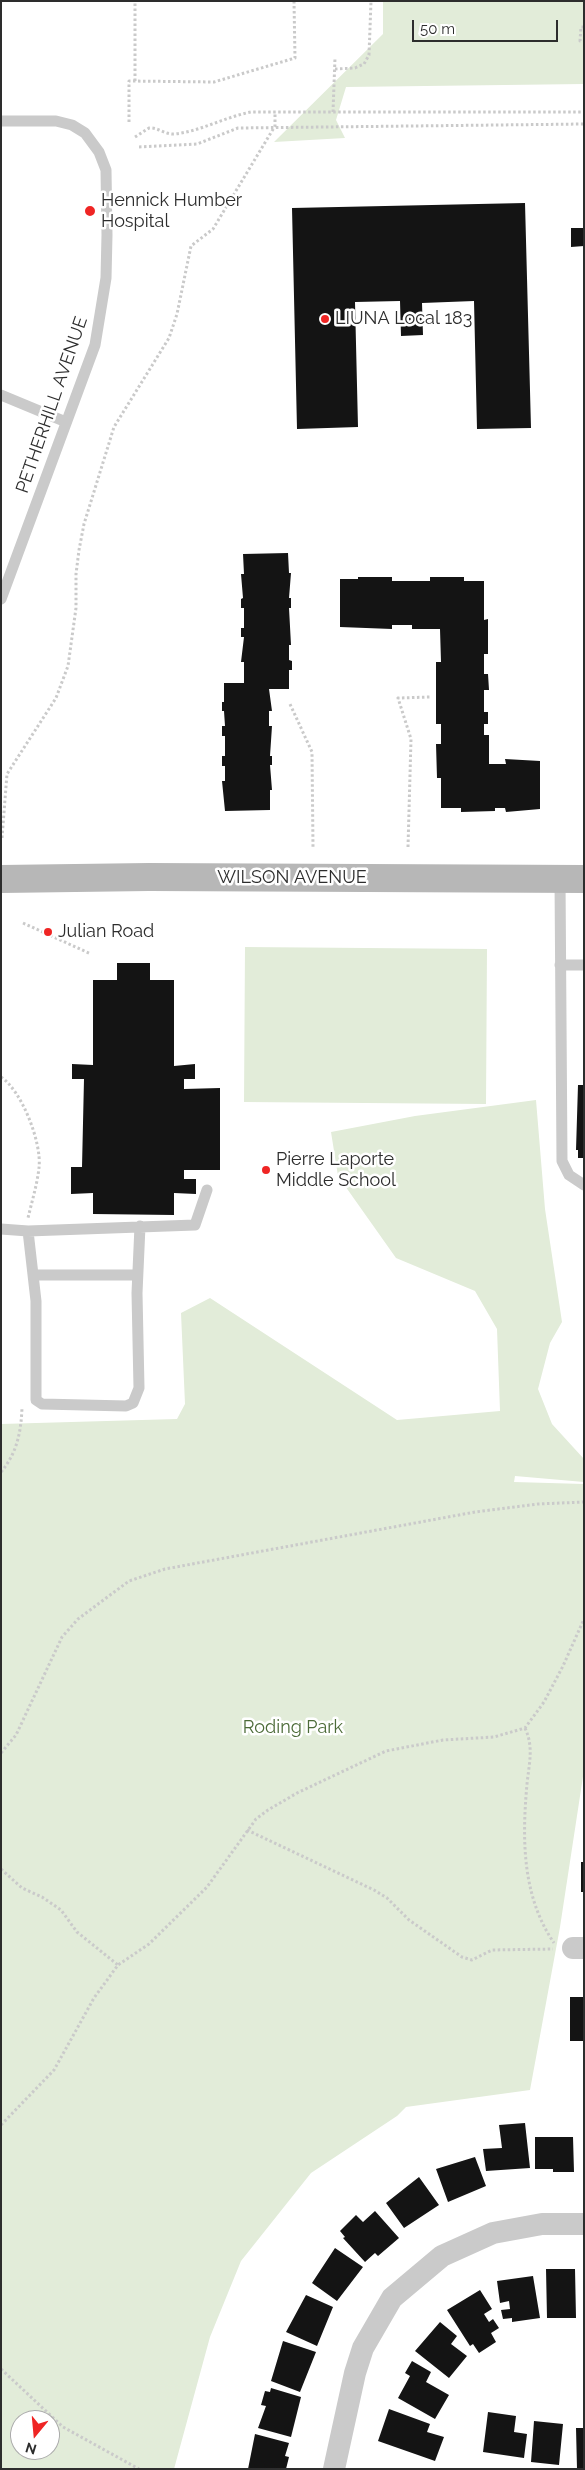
<!DOCTYPE html>
<html>
<head>
<meta charset="utf-8">
<style>
  body { margin:0 }
  #map { position:relative; width:585px; height:2470px; overflow:hidden; background:#fff; font-family:Raleway,sans-serif }
  canvas { display:block }
  .frame { position:absolute; inset:0; border:2px solid #2d2d2d; pointer-events:none }
  .north { position:absolute; left:10px; top:2410px; width:50px; height:50px; box-sizing:border-box; background:#fff; border:1px solid #ababab; border-radius:50%; rotate:197deg; font-size:14px; font-weight:700; line-height:20px; text-align:center; color:#2d2d2d }
  .north::after { content:''; display:block; margin:auto; width:18px; height:22px; background:#ef2524; clip-path:polygon(50% 0,100% 100%,50% 72%,0 100%) }
  .scale { position:absolute; left:412px; top:20px; width:146px; height:22px; box-sizing:border-box; border:2px solid #2d2d2d; border-top:0; padding-left:6px; font-size:15px; line-height:18px; white-space:nowrap; color:#2d2d2d; -webkit-text-stroke:4px #fff; paint-order:stroke }
</style>
</head>
<body>
<div id="map">
<canvas width="585" height="2470"></canvas>
<div class="frame"></div>
<div class="north">N</div>
<div class="scale">50 m</div>
</div>
<script>
const g = document.querySelector('canvas').getContext('2d');
g.lineJoin = 'round';
function fillPath(path, color) { g.fillStyle = color; g.fill(path, 'evenodd'); }
function trace(path, color, width, dash) { g.strokeStyle = color; g.lineWidth = width; g.lineCap = dash ? 'butt' : 'round'; g.setLineDash(dash || []); g.stroke(path); }
function write(font, color, halo, rows, align = 'center') {
  g.font = font + ' Raleway,sans-serif'; g.lineWidth = 5; g.setLineDash([]); g.textBaseline = 'middle'; g.strokeStyle = halo; g.fillStyle = color; for (const [text, x, y, turn = 0] of rows) {
    g.save(); g.translate(x, y); g.rotate((+turn || 0) * Math.PI / 180); g.textAlign = isNaN(turn) ? turn : align; if (halo) g.strokeText(text, 0, 0); g.fillText(text, 0, 0); g.restore();
  }
}
const green = new Path2D(`
  M383 1H584V84L346 87 336 120 345 138 274 142 383 34Z
  M245 947 487 949 486 1104 244 1102Z
  M536 1100 545 1209 562 1322 550 1343 538 1389 552 1424 584 1459V1482L515 1476 514 1482 584 1484V1770L560 1927 530 2090 406 2107 397 2116 311 2173 241 2261 210 2337 174 2469H1V1424L177 1419 185 1404 181 1313 210 1298 397 1420 500 1411 497 1329 475 1291 396 1258 338 1176 331 1132 415 1116ZM20 2420H50V2450H20Z`);
const building = new Path2D(`
  M525 203 531 428 477 429 474 301 422 303 423 335 401 336 400 301 355 302 358 427 297 429 292 208Z
  M571 228H584V246L571 247Z
  M288 553 289 573H291L289 598H291V608H289L291 645H289V660L292 661V670H289V689H269L272 711H269V726H272L270 756H272V765H270L272 790H270V810L225 811 222 781H225V766H222V756H225V736H222V726H225L224 711H222V702H224V683H244V662H241L244 637H241V628H244V608H241V599L243 598 241 574H244L243 554Z
  M358 577H392V581H430V577H464V581H484V620L488 619V654H484V674H488L489 690H484V712H488V724H484V735H489V764H506L505 759 540 761V809L506 812 505 808H495V811L461 812V808H441V778H437L436 744H441V724H436V662H441L440 629H412V625H392V629L340 627V579H358Z
  M117 963H150V980H174V1066L195 1064V1079H184V1089L220 1088V1170H184V1179H196V1194L174 1193V1215L93 1214V1193L71 1194V1167H82L84 1079H72V1064L93 1065V980H117Z
  M578 1085H584V1158H578V1150H576Z
  M581 1862H584V1892H581Z
  M570 1997H584V2041H570Z
  M525 2123 530 2168 486 2171 483 2149 502 2148 499 2125Z
  M535 2137H573L574 2172H553V2169H535Z
  M475 2157 486 2186 448 2202 436 2169Z
  M419 2177 439 2205 404 2228 386 2203Z
  M375 2211 399 2238 378 2256 375 2253 365 2262 343 2238 345 2237 340 2231 356 2215 363 2222Z
  M335 2248 363 2267 337 2301 312 2283Z
  M546 2269H575L576 2318H547Z
  M533 2276 540 2318 512 2322V2318L503 2319 501 2310 510 2309 509 2301 500 2303 497 2281Z
  M480 2290 492 2309 484 2314 489 2322 493 2319 499 2328 491 2333 496 2342 479 2353 473 2344 470 2346 447 2310Z
  M306 2295 333 2307 317 2346 286 2332Z
  M440 2322 457 2336 451 2344 467 2356 449 2378 415 2351Z
  M283 2341 316 2352 300 2392 271 2381Z
  M412 2361 431 2372 426 2382 449 2395 435 2419 398 2398 410 2376 405 2373Z
  M271 2388 301 2397 291 2437 258 2428 266 2406 261 2405 265 2391 270 2392Z
  M389 2409 430 2424 427 2432 444 2437 435 2461 378 2441Z
  M488 2412 516 2416 514 2432 527 2434 524 2458 483 2452Z
  M534 2421 563 2424 559 2465 531 2462Z
  M576 2428H584V2469H577Z
  M255 2434 289 2443 285 2456 289 2457 286 2469H248Z`);
const path = new Path2D(`
  M584 27H581L580 41H584
  M335 69 355 68 364 64 369 55 371 1
  M135 81V1
  M333 112 335 58
  M129 122V81L214 82 295 58 294 1
  M135 137 149 128C158 127 165 135 175 134 201 131 225 117 251 112H584
  M139 147 197 144 238 128 584 124
  M290 704 312 752 313 847
  M2 838 7 774 56 698 68 666 76 608V574L79 550 84 524 114 427 169 338 177 314 191 246 213 229 275 126V113
  M408 847 411 739 398 698 431 697
  M23 923 91 954
  M1 1077C22 1091 42 1143 39 1168 37 1185 32 1201 28 1218
  M1 1472C17 1453 21 1432 22 1408
  M525 1728C534 1747 529 1764 527 1784 522 1839 522 1896 554 1943
  M1 1753 16 1735 62 1637 78 1619 129 1581 165 1569 475 1512 538 1504 584 1502
  M247 1830 374 1890 387 1898 409 1920 462 1957 472 1960 492 1950 553 1949
  M1 1869 22 1888 42 1897 61 1910 77 1932 118 1965
  M1 2125 54 2070 94 1998 118 1965 149 1944 207 1887 256 1819 268 1810 297 1793 386 1751 443 1740 494 1737 525 1728 544 1702 563 1666 584 1619
  M1 2369 63 2427 139 2469`);
const lane = new Path2D(`
  M1 121H56L72 125 85 133 99 152 106 170 107 235 106 278 95 345 1 599
  M1 395 66 422
  M560 879 562 1161 569 1175 584 1185
  M560 965H584
  M1 1229 28 1231 195 1225 207 1190
  M28 1231 36 1301V1400L42 1404 126 1406 133 1403 139 1388 137 1293 140 1226
  M33 1275H137`);
const street = new Path2D(`
  M573 1948H584
  M334 2469 355 2373 363 2348 392 2298 442 2256 493 2233 542 2224H584`);
const secondary = new Path2D(`
  M1 879 149 877 584 879`);
const markers = [
  [90,211,6,"#ef2524"],
  [325,319,5,"#ef2524"],
  [48,932,5,"#ef2524"],
  [266,1170,5,"#ef2524"]
];
const poiNames = [
  ["Hennick Humber",101,201],
  ["Hospital",101,222],
  ["LIUNA Local 183",335,319],
  ["Julian Road",58,932],
  ["Pierre Laporte",276,1160],
  ["Middle School",276,1181]
];
const streetNames = [
  ["PETHERHILL AVENUE",52,405,-71],
  ["WILSON AVENUE",292,878]
];
const parkNames = [
  ["Roding Park",293,1728]
];
fillPath(green, '#e2ecd9');
fillPath(building, '#141414');
trace(path, '#cacaca', 3, [2.5, 2.5]);
trace(lane, '#cacaca', 11);
trace(street, '#cacaca', 22);
trace(secondary, '#b7b7b7', 28);
for (const [x, y, r, color] of markers) { const dot = new Path2D(); dot.arc(x, y, r, 0, 2 * Math.PI); g.fillStyle = color; g.fill(dot); trace(dot, '#fff', 2); }
write('18px', '#2d2d2d', '#fff', poiNames, 'left');
write('18px', '#2d2d2d', '#fff', streetNames);
write('18px', '#4c6b38', '#fff', parkNames);
</script>
</body>
</html>
